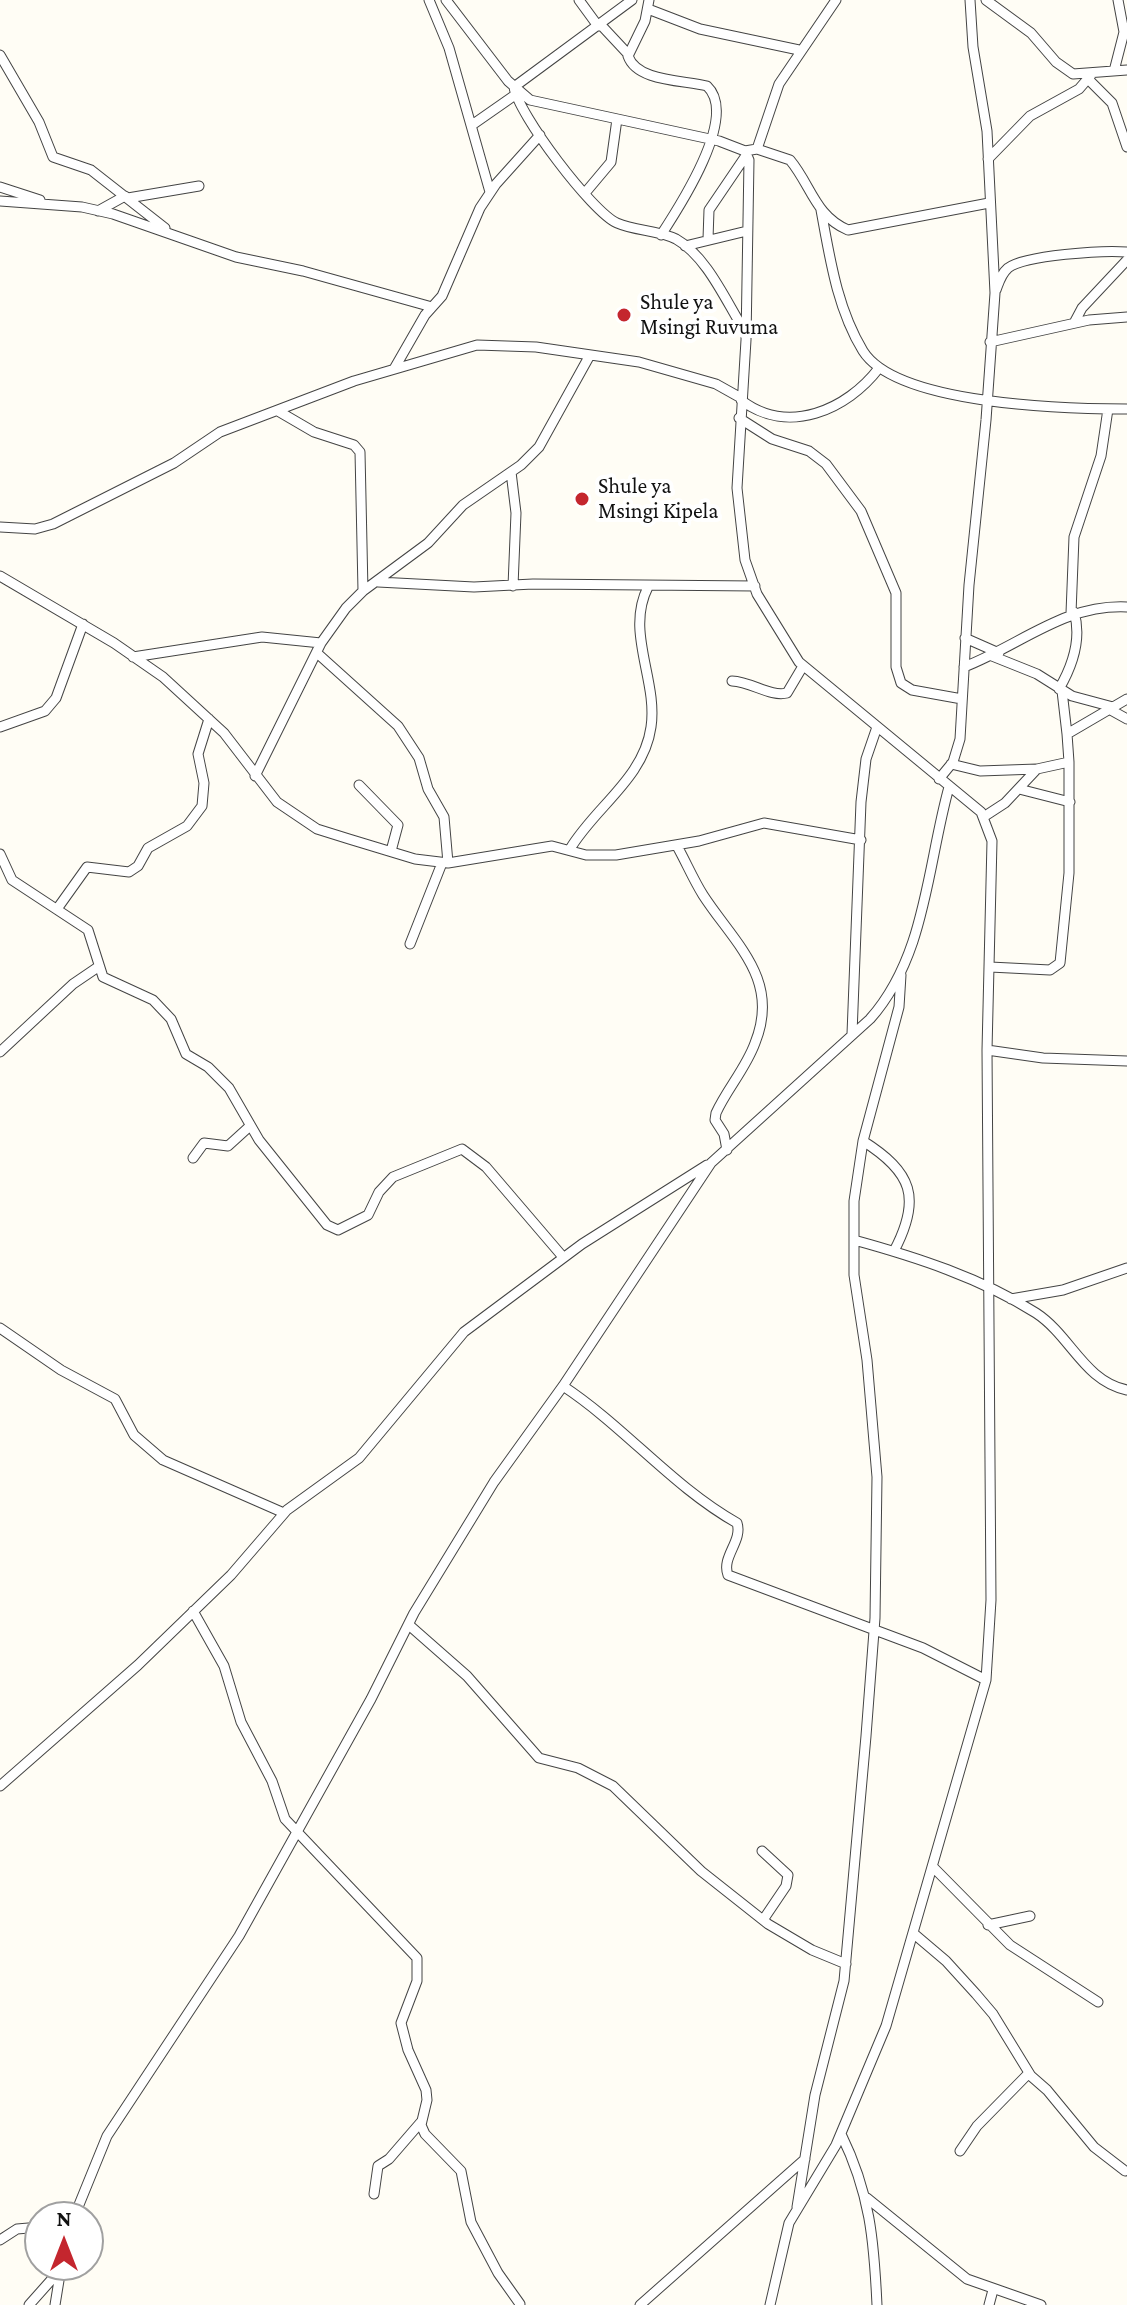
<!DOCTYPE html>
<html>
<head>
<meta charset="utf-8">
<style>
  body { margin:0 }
  #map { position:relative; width:1127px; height:2305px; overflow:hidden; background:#fffdf5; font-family:"Crimson Pro",serif }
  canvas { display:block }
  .north { position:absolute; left:24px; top:2201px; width:80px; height:80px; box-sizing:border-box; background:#fff; border:2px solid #a0a0a0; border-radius:50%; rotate:0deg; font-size:22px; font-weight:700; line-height:32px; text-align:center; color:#111 }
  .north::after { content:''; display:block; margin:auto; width:28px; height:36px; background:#c4262e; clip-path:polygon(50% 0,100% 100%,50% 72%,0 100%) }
</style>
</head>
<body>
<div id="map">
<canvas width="1127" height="2305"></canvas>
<div class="north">N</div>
</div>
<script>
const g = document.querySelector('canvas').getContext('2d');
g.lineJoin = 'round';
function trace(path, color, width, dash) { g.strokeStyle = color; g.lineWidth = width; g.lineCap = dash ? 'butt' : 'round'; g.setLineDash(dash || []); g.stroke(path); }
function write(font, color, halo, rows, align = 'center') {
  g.font = font + ' "Crimson Pro",serif'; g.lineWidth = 8; g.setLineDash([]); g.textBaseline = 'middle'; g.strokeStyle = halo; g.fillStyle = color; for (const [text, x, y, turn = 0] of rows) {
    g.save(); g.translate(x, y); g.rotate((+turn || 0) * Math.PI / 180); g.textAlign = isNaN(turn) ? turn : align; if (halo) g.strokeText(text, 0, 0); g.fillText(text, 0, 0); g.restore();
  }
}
const minor = new Path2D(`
  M429 0 449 48 490 192
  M446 0 508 81 530 100 719 141 745 151 749 160 746 340 737 488 745 560 757 594 799 662 981 812 992 841 987 1050 991 1600 986 1680 886 2026 836 2145 789 2223 770 2305
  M579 0 598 26
  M632 0 514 87C518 114 592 212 617 223 635 231 658 230 676 239 708 257 727 304 746 333
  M649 0 645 21 628 56C637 82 684 80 707 86 739 116 680 206 661 235
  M986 0 1031 33 1056 62 1073 74 1127 70
  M648 9 700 29 799 50
  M600 24 628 54
  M0 55 39 122 53 157 91 170 165 228
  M1114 71 1124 32 1118 0
  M1088 79 1112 103 1127 147
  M472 125 515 95
  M757 149 779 84 836 0
  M745 151 757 149 790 160C811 185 815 216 848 230L989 203
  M988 159 1030 116 1079 89 1091 75
  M0 187 40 200
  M585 193 611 162 617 119
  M128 198 199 186
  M0 201 82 207 113 214 236 257 303 271 432 307
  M821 210C830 259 837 308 863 351 897 405 1067 409 1127 409
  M98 211 125 196
  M708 239 709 210 747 154
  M685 246 747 231
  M996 290C999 282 1001 274 1008 268 1025 255 1104 250 1127 252
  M1074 323 1082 308 1127 260
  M990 342 1089 320 1127 317
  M394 369 425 315 442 296 480 208 496 184 540 135
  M741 400C788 436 847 410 879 368
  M278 411 314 432 354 445 360 452 363 591
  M739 418 772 439 809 451 826 464 861 511 896 593V667L901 683 912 690 962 699
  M511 472 516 513 513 586
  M0 527 35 529 53 524 174 463 220 432 354 381 477 345 536 347 639 362 716 384 741 398
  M0 576 114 643 163 677 224 733 277 802 317 829 349 839 415 859 448 863 552 846 586 855H616L699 841 764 823 861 840
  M378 582 474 587 533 584 755 586
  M1071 613 1074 537 1101 456 1108 409
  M965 638 999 653
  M317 653 398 726 419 758 428 789 444 817 448 863
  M992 656 1037 674 1072 696 1113 707
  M133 657 262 637 321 643
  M964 667C1021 645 1064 604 1127 607
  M732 681C752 682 770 697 787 693L803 666
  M1059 689C1073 665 1082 639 1074 612
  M1062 691 1067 734
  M1109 709 1127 719
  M0 727 45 711 56 698 83 624
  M951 764 980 771 1037 769
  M255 776 321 643 346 608 363 591 428 543 463 505 521 465 539 447 590 355
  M939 779 953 762 960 739 969 585 986 420 995 293 987 131 973 47 970 0
  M359 785 398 825 391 851
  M1019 789 1070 802
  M985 816 1005 803 1037 769 1069 762 1067 734 1127 699
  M677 846C686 862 693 879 703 895 734 943 781 979 755 1043 746 1068 727 1089 716 1113L715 1120 724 1134 727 1150
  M570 849C595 807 644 778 651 727 658 680 625 632 648 587
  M0 854 12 880 88 930 103 977 153 1000 171 1019 186 1054 208 1067 229 1088 259 1140 327 1225 338 1230 368 1215 379 1192 393 1177 462 1149 486 1167 563 1257
  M57 909 87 867 129 872 138 866 148 848 187 826 202 806 204 783 198 754 209 719
  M410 944 442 863
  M990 967 1050 970 1060 963 1069 873V762
  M852 1034 861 802 866 759 877 727
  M987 1050 1043 1058 1127 1061
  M0 1052 73 984 98 967
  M863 1141C912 1172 922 1198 894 1251
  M193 1158 204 1143 228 1146 250 1126
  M854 1240C916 1257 981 1278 1036 1313 1071 1336 1084 1381 1127 1390
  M1011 1299 1063 1290 1127 1268
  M0 1328 61 1370 115 1399 134 1435 163 1460 284 1513
  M563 1386C625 1427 673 1487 737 1523 743 1541 721 1557 728 1575L923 1648 986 1680
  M193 1611 224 1666 241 1722 272 1781 285 1819 417 1958V1981L401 2023 408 2050 426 2090 427 2100 421 2125 425 2134 461 2171 471 2222 498 2273 520 2304
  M409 1625 467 1676 539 1758 578 1768 613 1786 701 1871 768 1924 812 1950 846 1964
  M0 1786 138 1665 231 1575 287 1510 359 1458 464 1332 582 1244 707 1165
  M762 1851 788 1875 786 1886 763 1920
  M933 1867 1010 1945 1098 2002
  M988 1925 1030 1916
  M913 1933 946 1961 976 1994 993 2014 1031 2076 1047 2090 1094 2147 1125 2171
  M841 2134C870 2193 874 2240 877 2305
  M960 2151 977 2126 1029 2073
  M374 2194 378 2166 389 2159 421 2122
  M867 2198 967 2279 1041 2305
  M797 2207 815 2095 844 1981 866 1736 875 1618 877 1477 867 1360 854 1275V1201L863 1141 899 1007 901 975
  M74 2217 107 2136 239 1936 371 1699 414 1613 494 1482 563 1386 711 1163 870 1019C926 956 927 866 949 787
  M0 2240 17 2229 40 2227
  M29 2305 61 2269
  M55 2305 61 2268
  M640 2305 805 2159
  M989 2305 993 2290`);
const markers = [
  [624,315,8,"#c4262e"],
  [582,499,8,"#c4262e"]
];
const poiNames = [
  ["Shule ya",640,302],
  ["Msingi Ruvuma",640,327],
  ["Shule ya",598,486],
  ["Msingi Kipela",598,511]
];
trace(minor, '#444', 11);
trace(minor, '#fff', 9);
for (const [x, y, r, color] of markers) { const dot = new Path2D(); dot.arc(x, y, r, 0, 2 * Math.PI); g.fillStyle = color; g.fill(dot); trace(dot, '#fff', 3); }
write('22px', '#111', '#fff', poiNames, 'left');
</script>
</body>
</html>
